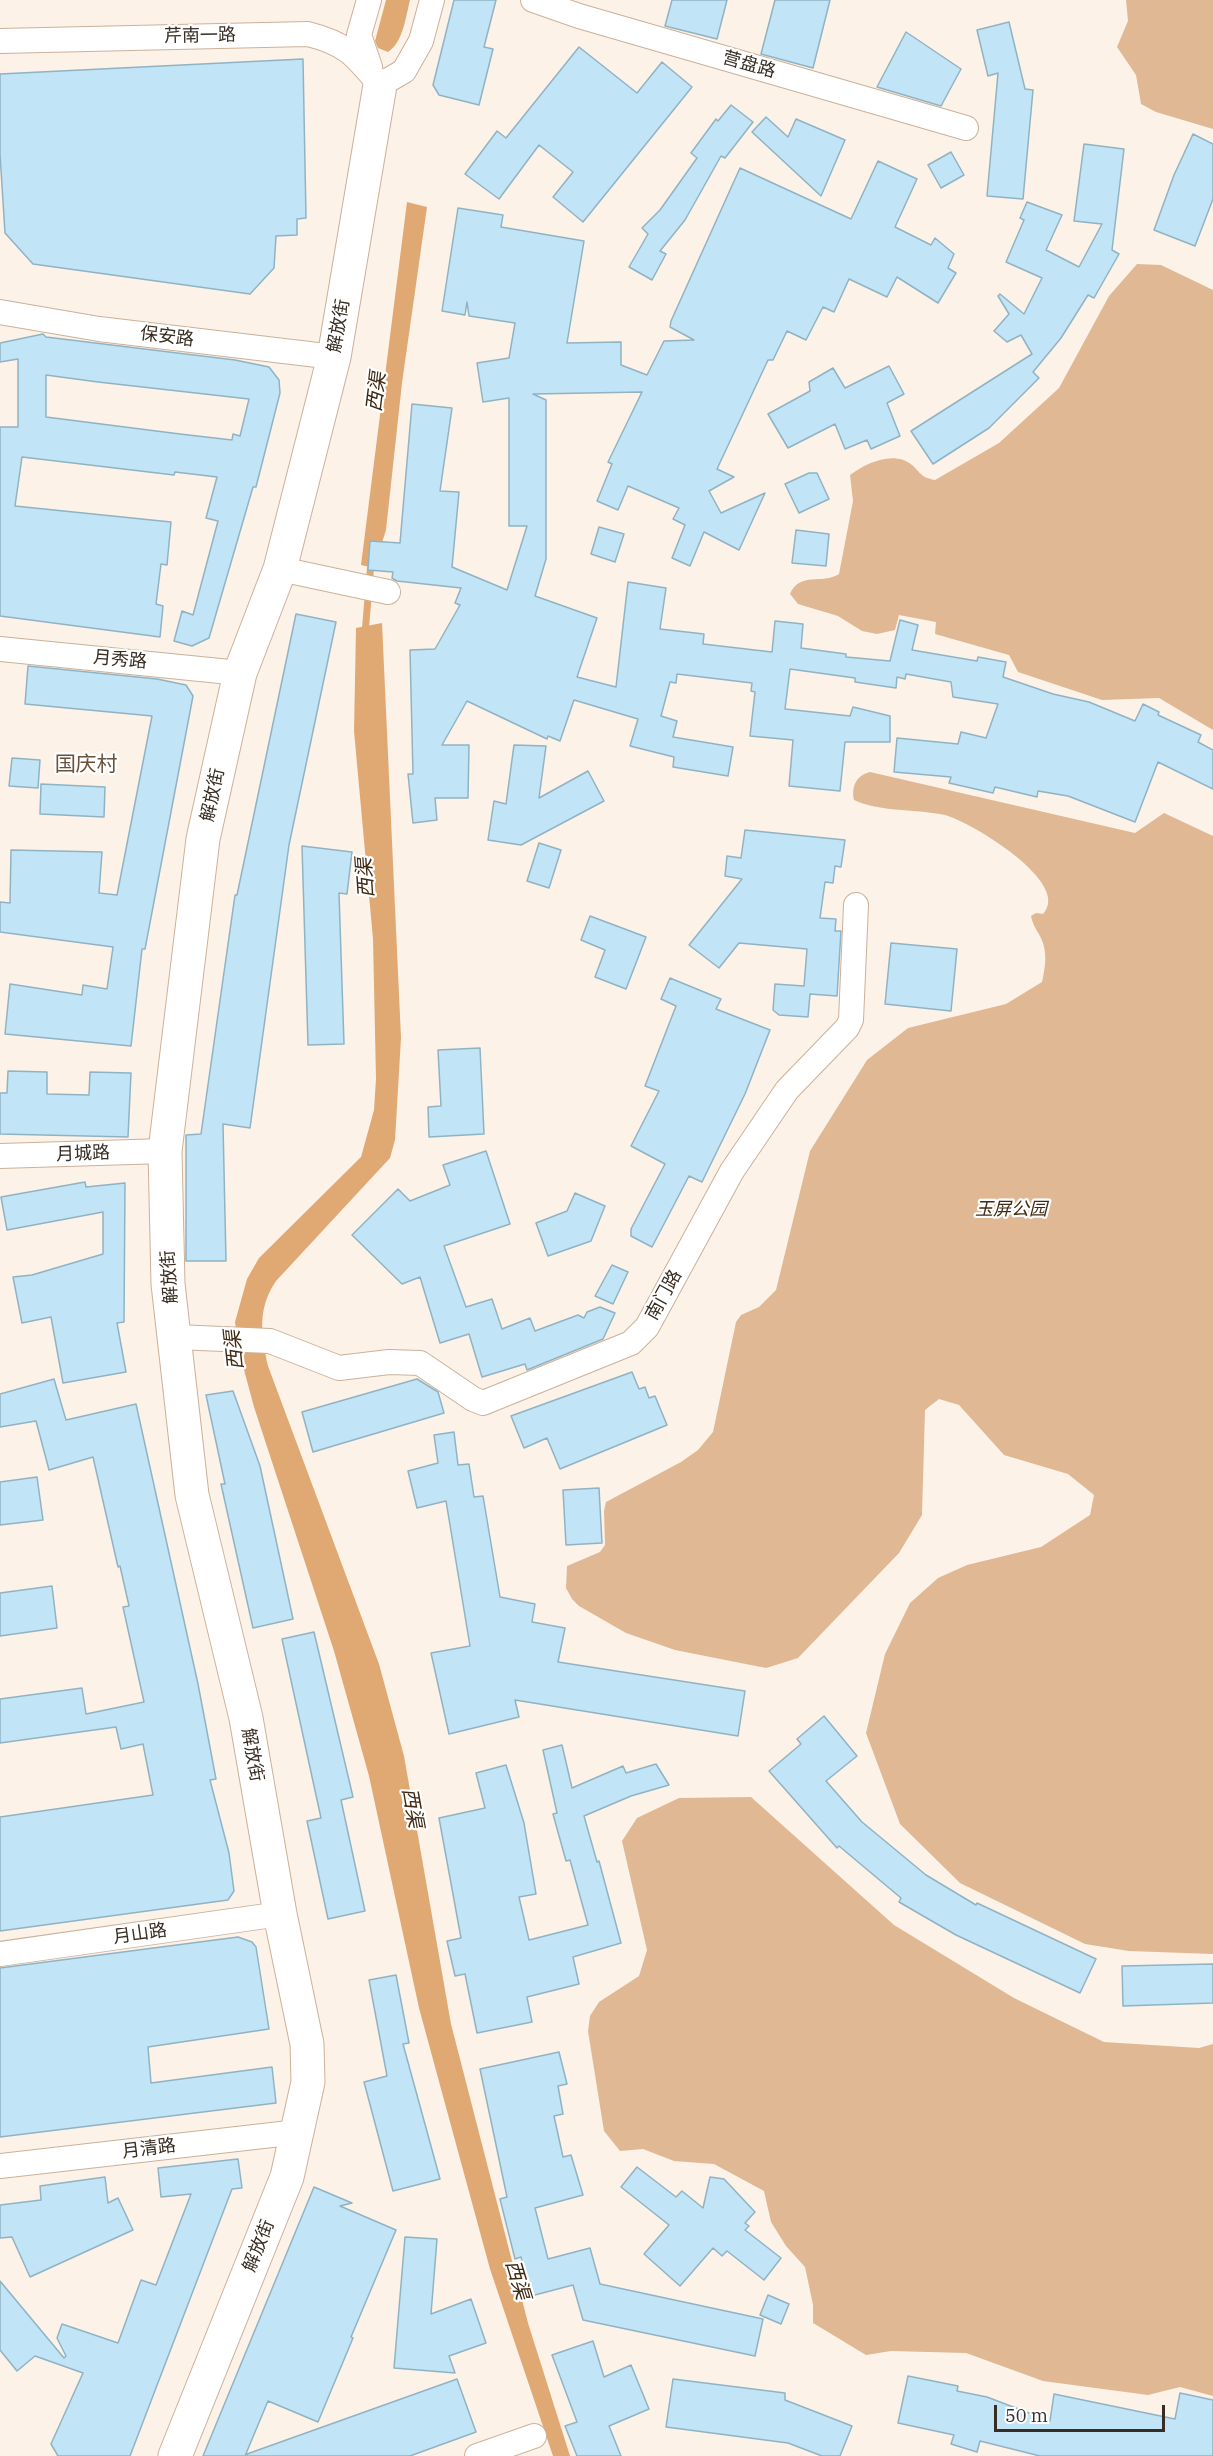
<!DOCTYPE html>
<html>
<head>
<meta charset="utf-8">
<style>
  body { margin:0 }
  #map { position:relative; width:1213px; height:2456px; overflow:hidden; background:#fdf2e7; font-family:"IBM Plex Serif",serif }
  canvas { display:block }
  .scale { position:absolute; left:994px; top:2405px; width:171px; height:27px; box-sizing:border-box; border:3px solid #372d23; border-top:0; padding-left:8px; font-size:18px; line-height:21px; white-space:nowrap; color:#372d23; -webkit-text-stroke:4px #fff; paint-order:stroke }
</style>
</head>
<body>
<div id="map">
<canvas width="1213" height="2456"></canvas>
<div class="scale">50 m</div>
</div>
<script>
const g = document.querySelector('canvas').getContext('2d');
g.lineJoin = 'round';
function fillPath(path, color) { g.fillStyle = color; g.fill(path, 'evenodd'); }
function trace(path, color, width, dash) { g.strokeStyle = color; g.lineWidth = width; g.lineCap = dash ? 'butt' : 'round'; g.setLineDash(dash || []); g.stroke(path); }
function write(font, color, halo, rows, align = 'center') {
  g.font = font + ' "IBM Plex Serif","Noto Sans SC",serif'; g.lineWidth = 4.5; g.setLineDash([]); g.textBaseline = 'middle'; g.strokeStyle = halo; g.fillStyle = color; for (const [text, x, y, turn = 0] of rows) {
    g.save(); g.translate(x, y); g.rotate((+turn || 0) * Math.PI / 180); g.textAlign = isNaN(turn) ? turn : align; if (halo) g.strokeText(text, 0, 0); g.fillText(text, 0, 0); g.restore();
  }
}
const green = new Path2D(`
  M1126 0H1213V129L1156 112 1141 104 1136 75 1117 47 1128 21Z
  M1137 264 1161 265 1213 290V730L1159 698 1102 700 1018 672 1009 655 935 634 936 622 899 615 895 630 877 634 862 631 838 616 798 604 790 594C800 571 822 585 839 574L853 501 850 475C866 463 894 450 912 465 922 474 920 477 935 480L999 443 1059 388 1109 296Z
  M870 772 1135 833 1164 813 1213 836V1954L1129 1951 1085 1944 960 1883 900 1824 866 1733 885 1654 910 1603 938 1578 967 1565 1041 1547 1090 1515 1094 1495 1068 1474 1004 1455 959 1405 939 1399 925 1410 922 1515 899 1553 798 1658 766 1668 675 1650 626 1633 579 1606 572 1599 566 1588 567 1566 600 1552 605 1545 604 1511 606 1502 681 1462 698 1450 713 1432 736 1322 741 1315 759 1307 776 1290 810 1151 867 1060 908 1028 1006 1004 1042 982C1045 968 1048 953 1041 938 1037 930 1033 926 1031 916L1036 913 1043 914C1073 883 971 822 945 815 918 809 878 812 854 800 851 786 857 775 870 772Z
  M751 1797 894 1925 1014 1998 1104 2042 1199 2048 1213 2044V2396L1180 2387 1148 2395 1043 2381 966 2353 891 2351 866 2355 813 2323V2305L805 2267 786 2246 771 2222 764 2191 714 2164 674 2161 643 2149 620 2151 604 2131 588 2031 590 2016 599 2002 639 1976 647 1950 622 1841 637 1818 679 1798Z`);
const water = new Path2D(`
  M386 0H410C406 16 403 43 388 52L378 48 375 41Z
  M407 202 427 207 402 383 386 530 374 568 361 565Z
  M382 623 401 1038 395 1140 390 1158 276 1281C257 1309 261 1335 268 1366L379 1664 404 1756 451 2024 528 2323 570 2456H553L490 2269 419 2008 369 1776 334 1651 254 1407 240 1355 235 1322 247 1279 259 1258 361 1157 374 1110 376 1079 373 939 354 731 356 628Z`);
const stream = new Path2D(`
  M365 634 371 562`);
const building = new Path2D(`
  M454 0H496L484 47 493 49 479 105 439 95 433 85Z
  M672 0H727L717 39 665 26Z
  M775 0H830L813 68 761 54Z
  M1009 22 1025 89 1033 90 1023 199 987 196 998 73 988 76 977 30Z
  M906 32 961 69 941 106 877 87Z
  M579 47 637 93 662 62 692 87 583 222 553 197 573 172 539 145 499 199 465 174 497 131 506 138Z
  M303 59 306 218 297 219V235L276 236 274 268 250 294 33 264 5 233 0 154V74Z
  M731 105 753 122 725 158 721 156 685 220 660 251 666 254 652 280 629 267 648 234 642 228 660 210 697 158 691 153 716 119 718 121Z
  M766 117 788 137 796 119 845 140 821 196 752 132Z
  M1193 134 1213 144V199L1195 246 1154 230 1174 175Z
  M1084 144 1124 149 1112 250 1119 254 1094 298 1088 295 1061 338 1033 372 1039 378 989 428 933 464 911 431 1032 354 1021 335 1007 342 994 331 1009 314 998 296 1000 294 1024 314 1042 278 1006 262 1024 220 1020 218 1027 202 1062 215 1046 250 1079 267 1102 224 1074 221Z
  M951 152 964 175 941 188 928 165Z
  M878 161 917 179 895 227 931 245 935 238 954 254 948 268 956 273 938 303 897 277 887 297 849 279 834 312 823 307 806 340 787 331 773 360H768L717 469 734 477 709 491 721 513 765 493 739 550 704 532 690 566 672 558 685 525 673 519 679 508 628 486 618 510 597 501 612 464 608 462 642 392 533 394 546 400V559L535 596 597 618 577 677 616 687 628 582 666 588 660 629 704 634 703 644 772 652 775 621 803 624 801 648 846 654V657L890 661 900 620 918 625 912 650 977 661 978 657 1006 662 1003 677 1053 694 1089 702 1135 721 1143 704 1159 712 1158 715 1201 735 1198 742 1213 750V789L1158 762 1135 822 1068 796 1038 791 1037 797 995 787 993 793 949 783 951 777 894 772 897 738 958 744 961 732 986 738 998 704 953 697 951 682 906 674 905 679 897 677 896 688 855 682V678L790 669 785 709 850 716 853 707 890 716V742H845L840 791 789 786 793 740 750 736 755 692 751 691 752 683 677 674 676 683 670 682 661 716 677 721 673 737 733 747 728 776 673 767 674 757 630 746 638 719 574 700 560 741 548 736 547 739 467 701 442 745H469L468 798H435L437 820 413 823 408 774H413L410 650 435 649 460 605 455 603 461 588 397 581 392 578 393 572 368 570 370 541 400 543 412 404 452 408 440 491 459 492 452 567 507 590 527 526H509V398L483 402 477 363 509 358 515 323 469 316 467 302 465 315 442 311 458 208 503 215 501 227 584 241 567 343 621 342V365L647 375 664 341 694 340 670 327 671 321 740 168 851 219Z
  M43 334 46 337 235 360 269 367 279 380 280 393 256 487H253L209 638 192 646 174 641 182 611 193 615 218 521 206 518 217 477 175 472 174 475 22 457 15 506 171 522 167 565 161 564 156 604 163 606 160 637 0 616V427H18V359L0 362V343ZM46 375 98 382 249 399 240 436 233 434 232 440 180 434 46 417Z
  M889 366 904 394 887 403 900 436 871 449 867 440 845 449 835 424 788 448 768 414 810 391 809 382 833 368 845 388Z
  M809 473H817L829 499 799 513 785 484Z
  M599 527 624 534 615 562 591 554Z
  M796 530 829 534 826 566 792 563Z
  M296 614 336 622 289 845 250 1128 223 1124 226 1261H186V1135L201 1134 235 895H237Z
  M28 666 157 679 186 685 193 696 145 949H142L131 1046 5 1034 10 984 82 995 83 985 107 989 113 947 0 932V902L10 903 11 850 102 852 99 893 117 895 152 716 25 704Z
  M514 745 546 746 539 798 588 771 604 801 521 845 488 840 494 801 506 804Z
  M12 758 40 760 38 788 9 786Z
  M41 784 105 787 104 817 40 814Z
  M745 830 845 840 841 867 835 866 833 883 825 882 820 918 836 919 835 931H841L837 996 810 994 808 1017 779 1015 773 1010 775 984 804 986 807 949 739 943 719 968 689 945 742 879 725 876 727 856 741 858Z
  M539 843 561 850 549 888 527 881Z
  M302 846 352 852 347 894 339 893 344 1044 308 1045Z
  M590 916 646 937 626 989 595 977 605 950 581 940Z
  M891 943 957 949 951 1011 885 1004Z
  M670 978 721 999 716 1009 770 1030 745 1094 702 1182 689 1176 652 1247 631 1236V1229L665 1164 631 1146 659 1091 645 1086 676 1006 661 999Z
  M480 1048 484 1134 429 1137 428 1107 441 1106 438 1050Z
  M8 1071 47 1072V1094L89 1095 90 1072 131 1073 128 1137 0 1134V1093H7Z
  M486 1151 510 1224 444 1246 466 1307 492 1299 502 1329 530 1318 535 1331 578 1315 584 1318 587 1312 600 1307 615 1313 603 1339 527 1370 525 1364 482 1377 469 1334 440 1343 420 1277 402 1284 352 1235 398 1189 410 1201 450 1185 443 1165Z
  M85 1182 86 1187 125 1183 124 1322 117 1323 126 1372 63 1383 51 1317 22 1323 13 1277 32 1275 103 1254V1212L7 1230 1 1197Z
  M575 1193 605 1206 591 1241 548 1256 536 1223 567 1211Z
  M612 1265 628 1272 613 1304 595 1296Z
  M632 1372 639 1389 645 1387 649 1398 655 1396 667 1425 560 1469 547 1438 524 1448 511 1416Z
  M54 1379 66 1420 136 1404 198 1684 216 1779 210 1780 229 1853 234 1891 228 1900 0 1931V1817L153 1795 143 1744 121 1749 116 1727 0 1743V1699L82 1688 86 1714 144 1702 123 1607 129 1606 120 1566 118 1567 93 1457 49 1470 36 1421 0 1427V1394Z
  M417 1379 438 1392 444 1413 313 1452 302 1412Z
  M233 1391 260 1466 293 1619 253 1628 221 1484H225L206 1395Z
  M454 1432 458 1465 469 1464 474 1497 483 1496 500 1597 535 1604 532 1622 565 1628 558 1662 745 1691 738 1736 515 1700 519 1717 449 1734 431 1653 470 1646 446 1501 417 1508 408 1471 438 1463 434 1435Z
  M37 1477 43 1520 0 1525V1482Z
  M599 1488 602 1543 566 1545 563 1490Z
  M52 1586 57 1628 0 1636V1593Z
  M314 1632 353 1797 341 1800 365 1911 328 1919 307 1821 321 1818 282 1639Z
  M824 1716 857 1756 826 1781 862 1822 926 1875 976 1905 977 1903 1096 1959 1080 1993 956 1935 899 1902 901 1898 839 1846 837 1848 769 1771 801 1744 797 1739Z
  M562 1745 572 1788 623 1766 626 1773 656 1764 669 1785 631 1796 584 1816 597 1862 599 1861 621 1943 573 1957 579 1984 527 1997 532 2022 477 2033 465 1974 455 1976 447 1941 461 1938 439 1818 485 1808 476 1773 506 1765 524 1823 536 1894 519 1897 529 1940 588 1925 570 1860 566 1861 553 1814 557 1813 543 1750Z
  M238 1937 252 1942 256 1947 269 2029 148 2047 151 2083 272 2067 276 2103 0 2137V1968Z
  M1213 1964V2003L1123 2006 1122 1966Z
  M396 1975 409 2043 403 2044 440 2179 393 2191 364 2082 387 2076 369 1980Z
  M559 2052 567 2084 558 2086 563 2114 554 2116 563 2157 571 2155 583 2195 535 2208 548 2259 590 2248 600 2284 763 2319 755 2356 583 2320 573 2285 531 2296 521 2257 515 2259 500 2199 507 2197 480 2069Z
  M238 2159 242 2188 232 2189 130 2456H58L51 2444 83 2373 35 2356 17 2371 0 2350V2281L64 2358 66 2356 57 2338 62 2324 118 2343 141 2280 156 2285 191 2194 161 2197 158 2168Z
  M637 2167 676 2197 682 2191 703 2208 710 2177 724 2179 755 2212 745 2223 749 2226 745 2230 781 2258 764 2280 727 2251 722 2256 713 2248 680 2286 644 2254 669 2225 621 2187Z
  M105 2177 108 2203 118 2198 133 2230 30 2277 12 2237 0 2238V2205L41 2200 40 2186Z
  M314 2187 352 2203 340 2206 396 2230 351 2337 353 2338 318 2422 268 2401 245 2456H203Z
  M405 2237 437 2239 431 2314 471 2299 486 2343 449 2356 455 2373 394 2368Z
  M768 2295 789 2304 781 2324 760 2315Z
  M593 2341 604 2377 631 2365 649 2409 609 2426 621 2456H577L565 2426 577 2422 552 2355Z
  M908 2376 958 2386 957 2391 987 2397 1050 2421 1054 2394 1175 2419 1180 2393 1213 2400V2456H1040L980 2441 977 2452 951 2444 954 2435 898 2423Z
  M457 2379 476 2432 410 2456H247V2454Z
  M673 2379 785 2393V2400L852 2426 840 2456H822L788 2443 666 2427Z`);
const street = new Path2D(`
  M369 0 359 35 370 67
  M533 0 579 16 966 128
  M0 41 308 34C347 44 355 55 380 85
  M380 85 404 71 421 41 432 0
  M0 312 99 329 334 357
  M280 569 388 592
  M0 649 240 673
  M0 1156 165 1151
  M176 1337 270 1341 339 1368 389 1362 420 1363 473 1399 483 1403 631 1343 647 1327 732 1171 787 1090 847 1028 851 1020 856 905
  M0 1954 280 1914
  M0 2166 298 2132
  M477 2456 534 2436`);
const secondary = new Path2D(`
  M175 2456 287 2177 308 2082 307 2044 280 1914 246 1718 192 1495 168 1284 165 1151 203 839 240 673 280 569 334 357 380 85`);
const streetNames = [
  ["芹南一路",200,36,-1],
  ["营盘路",749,65,16],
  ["解放街",339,326,-80],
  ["保安路",167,337,7],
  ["月秀路",120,660,5],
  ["解放街",213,795,-78],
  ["月城路",83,1154,-2],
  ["解放街",170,1277,-94],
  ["南门路",664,1295,-61],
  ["解放街",252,1755,80],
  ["月山路",140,1934,-8],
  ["月清路",149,2149,-7],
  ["解放街",259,2246,-68]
];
const parkNames = [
  ["玉屏公园",1011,1210]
];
const waterNames = [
  ["西渠",377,392,-83],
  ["西渠",366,878,-94],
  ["西渠",235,1350,-96],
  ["西渠",412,1808,80],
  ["西渠",517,2280,73]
];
const quarterNames = [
  ["国庆村",86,765]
];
fillPath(green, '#e0b893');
fillPath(water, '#e0a974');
trace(stream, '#e0a974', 7);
fillPath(building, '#c1e4f7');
trace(building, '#90b3c4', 1.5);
trace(street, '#cbb199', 26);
trace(secondary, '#cbb199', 35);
trace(street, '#fff', 24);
trace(secondary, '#fff', 33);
write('18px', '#372d23', '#fff', streetNames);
write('italic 18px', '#422b14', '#fff', parkNames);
write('italic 20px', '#402912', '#fff', waterNames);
write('21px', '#69523c', '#fff', quarterNames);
</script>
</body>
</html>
